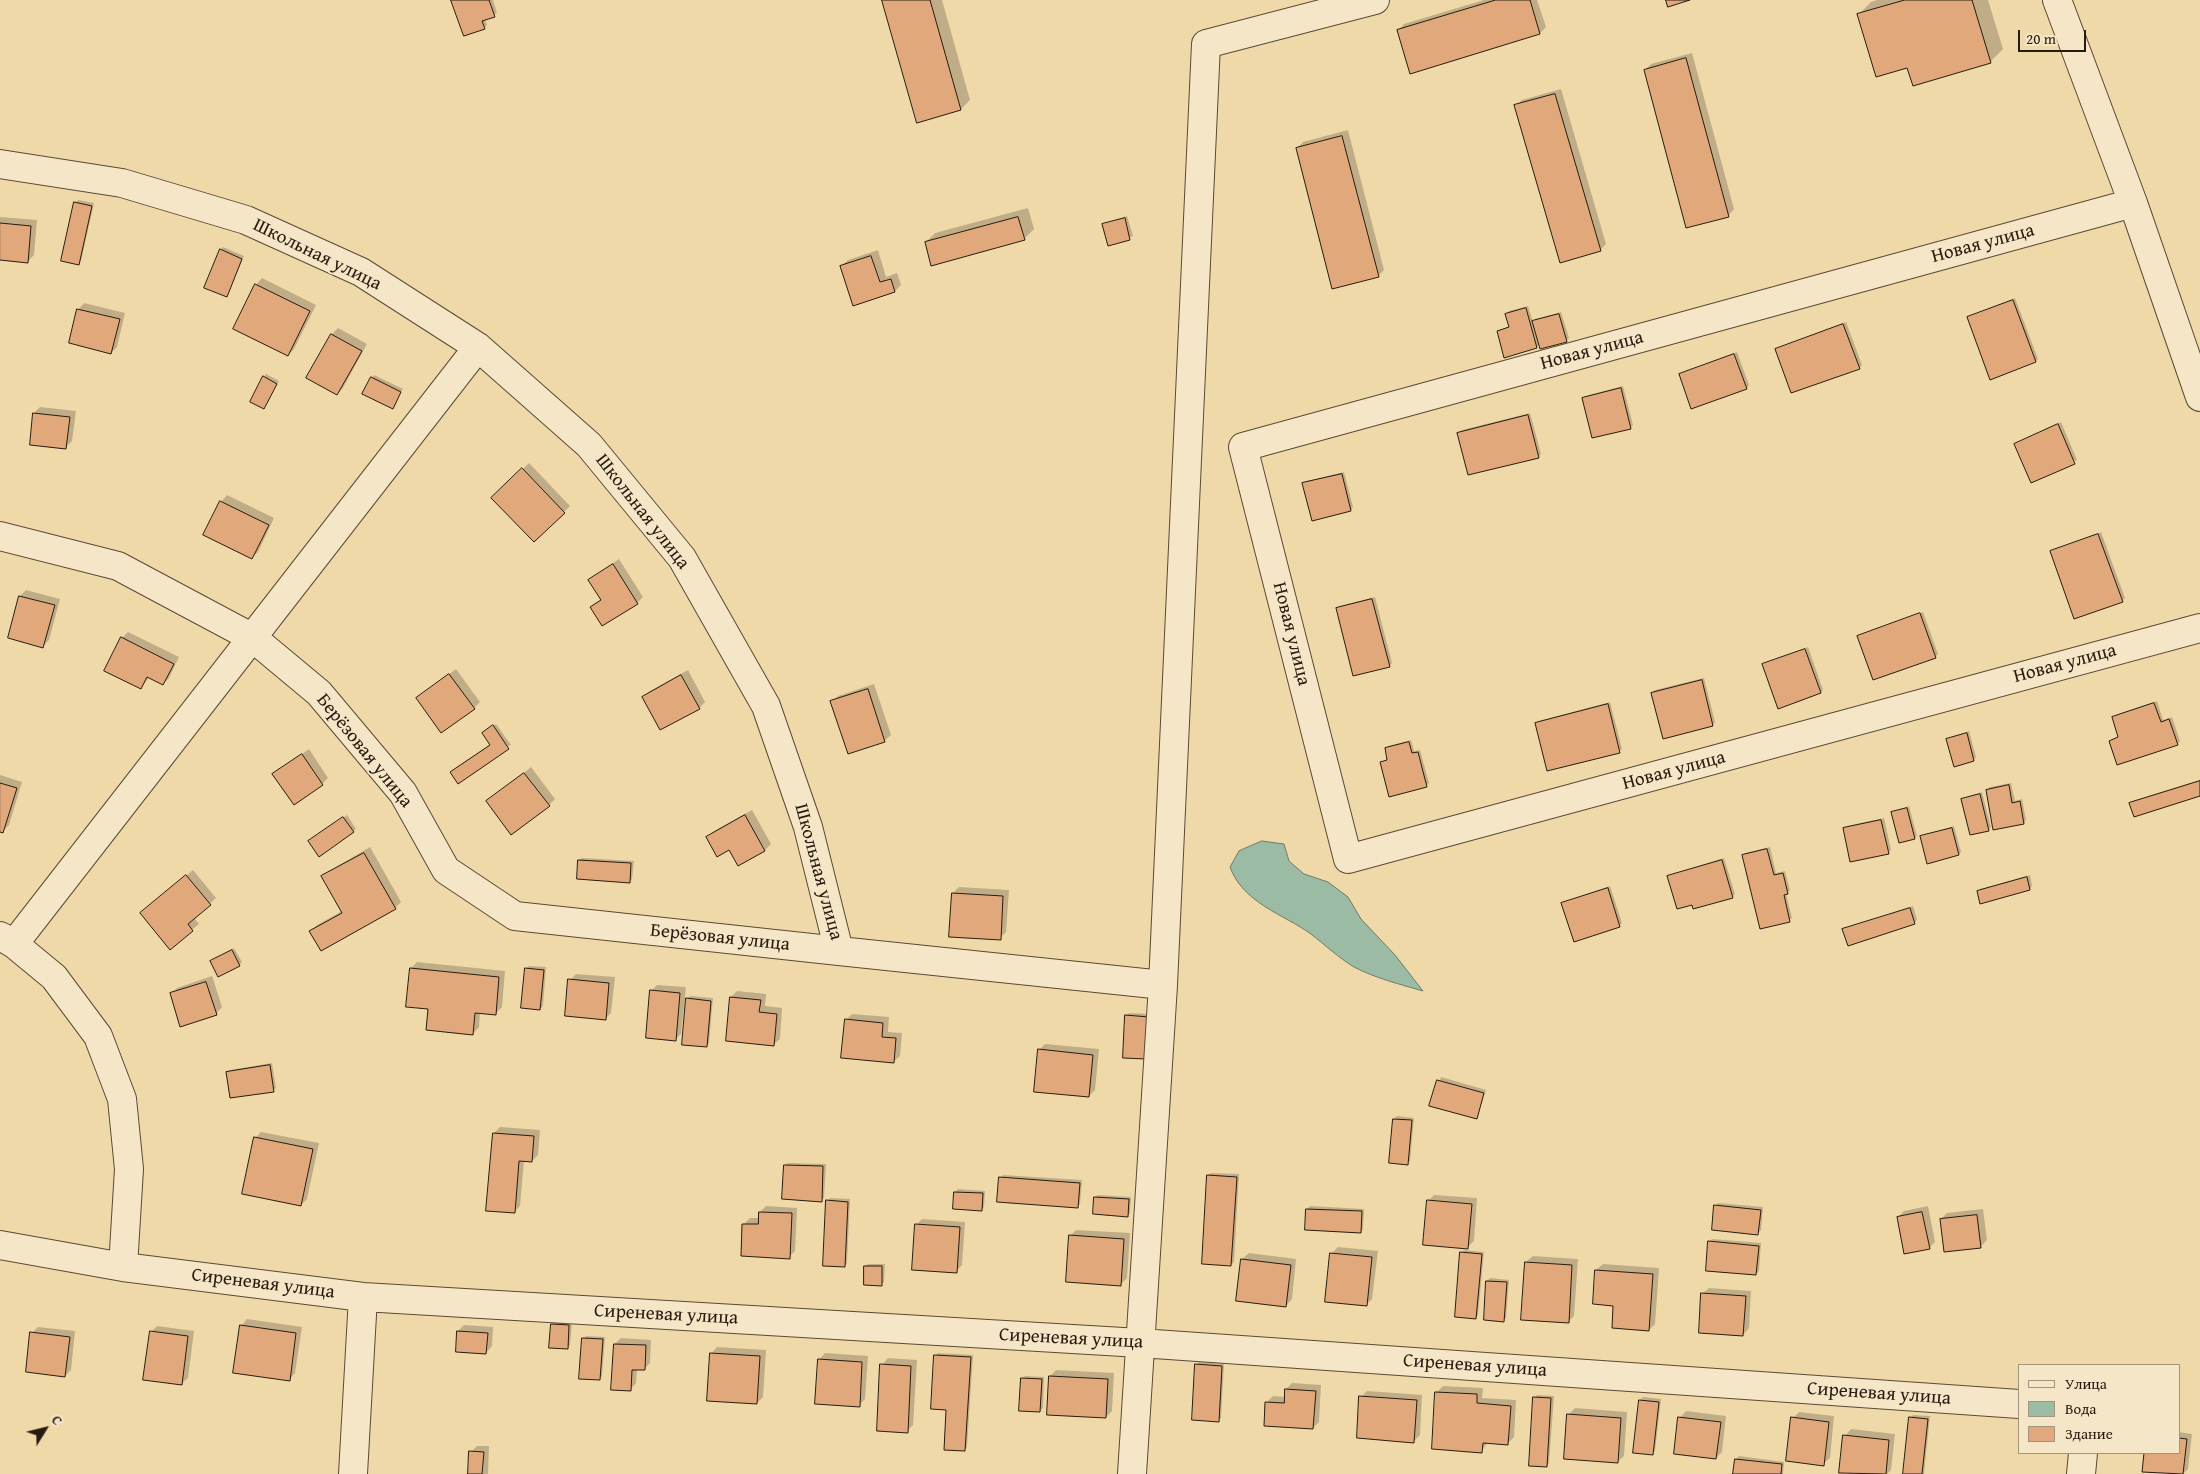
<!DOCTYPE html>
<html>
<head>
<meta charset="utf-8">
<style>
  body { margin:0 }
  #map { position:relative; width:2200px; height:1474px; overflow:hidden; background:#f0d9a9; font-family:"Gentium Book Plus",serif }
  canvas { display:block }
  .legend { position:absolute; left:2018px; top:1364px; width:162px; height:90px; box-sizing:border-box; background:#f5e6c7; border:1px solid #a3957d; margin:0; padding:6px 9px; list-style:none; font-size:15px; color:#271b0f }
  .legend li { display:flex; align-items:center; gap:10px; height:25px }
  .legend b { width:25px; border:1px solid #a3957d }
  .north { position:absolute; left:20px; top:1404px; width:50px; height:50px; -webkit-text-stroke:4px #f5e6c7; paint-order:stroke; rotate:54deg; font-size:14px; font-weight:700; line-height:20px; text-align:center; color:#271b0f }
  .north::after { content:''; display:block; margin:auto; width:18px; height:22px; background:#271b0f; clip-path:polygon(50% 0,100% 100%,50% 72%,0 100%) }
  .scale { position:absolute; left:2018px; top:30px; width:68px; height:22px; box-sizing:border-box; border:2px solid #271b0f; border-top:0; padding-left:6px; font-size:15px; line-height:18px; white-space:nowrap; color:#271b0f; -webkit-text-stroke:4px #f5e6c7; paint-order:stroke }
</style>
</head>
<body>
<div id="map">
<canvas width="2200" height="1474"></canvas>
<ul class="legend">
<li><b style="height:6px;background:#f5e6c7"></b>Улица</li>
<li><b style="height:14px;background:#9bbba4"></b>Вода</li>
<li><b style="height:14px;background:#e1a97b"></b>Здание</li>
</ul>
<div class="north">С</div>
<div class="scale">20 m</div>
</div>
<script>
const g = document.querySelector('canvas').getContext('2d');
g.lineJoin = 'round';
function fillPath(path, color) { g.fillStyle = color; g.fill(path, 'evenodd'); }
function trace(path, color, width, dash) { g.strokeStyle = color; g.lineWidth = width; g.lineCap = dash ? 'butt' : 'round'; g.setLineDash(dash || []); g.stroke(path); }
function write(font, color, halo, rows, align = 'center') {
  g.font = font + ' "Gentium Book Plus",serif'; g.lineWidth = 4; g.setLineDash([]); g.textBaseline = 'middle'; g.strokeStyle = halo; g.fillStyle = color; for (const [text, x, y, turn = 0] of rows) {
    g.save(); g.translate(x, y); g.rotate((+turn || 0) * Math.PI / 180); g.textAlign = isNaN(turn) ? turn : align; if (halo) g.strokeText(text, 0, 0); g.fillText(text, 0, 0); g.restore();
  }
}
const water = new Path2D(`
  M1262 841 1284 844 1289 861 1304 874 1328 882 1348 897 1361 919 1395 955 1423 991C1399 984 1375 978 1354 967 1339 958 1325 945 1311 934 1283 914 1243 903 1230 867L1239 851Z`);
const shadow = new Path2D(`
  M453 0H493L497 13 485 19 487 25 484 28Z
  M884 0H942L970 100 961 109Z
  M1484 0H1537L1546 27 1540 33 1398 31 1404 24Z
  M1877 0H1988L2003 49 1990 62 1908 66 1858 15 1871 2Z
  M1692 53 1734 209 1728 216 1645 70 1651 64Z
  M1561 89 1606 244 1600 250 1516 106 1522 100Z
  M1348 130 1384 270 1378 276 1297 148 1303 142Z
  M78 200 94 203 81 261 78 263 75 203Z
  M1028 208 1034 229 1024 239 926 242 935 233Z
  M1127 216 1133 236 1109 244 1104 224Z
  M0 217 37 220 34 255 28 261 0 259Z
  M223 247 244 256 227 296 221 250Z
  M878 250 886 277 897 273 901 285 895 291 841 266 848 260Z
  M262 278 316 305 294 349 288 355 256 285Z
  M2015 298 2038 359 2036 361 1968 317Z
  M84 303 125 313 117 347 111 353 78 310Z
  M1528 306 1533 322 1536 319 1561 312 1569 338 1566 341 1540 343 1537 347 1505 356 1498 331 1510 326 1507 314 1509 311Z
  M1846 322 1862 365 1859 368 1777 349Z
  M338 328 367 344 343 388 337 394 332 334Z
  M1737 352 1749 385 1747 388 1680 375Z
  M266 374 279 381 264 408V377Z
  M374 375 403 389 392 408 372 378Z
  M1623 386 1633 425 1630 428 1584 398 1586 396Z
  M40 407 76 411 72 441 66 447 34 413Z
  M1530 413 1541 454 1538 457 1459 433 1462 430Z
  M2061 422 2077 460 2032 481 2015 444Z
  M529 463 570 506 534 541 493 498Z
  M1344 472 1353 507 1351 510 1304 484 1307 481Z
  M227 495 274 518 258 552 251 558 221 502Z
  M2101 532 2125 598 2122 601 2051 552Z
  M619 559 643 597 637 603 591 607 601 599 590 580Z
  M26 590 60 599 49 640 43 646 9 637 20 596Z
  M1375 597 1392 663 1389 666 1337 608 1340 606Z
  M1923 612 1938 654 1935 657 1858 637Z
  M128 632 179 657 169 678 163 684 149 677 141 688 122 638Z
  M1808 647 1823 690 1821 692 1764 665Z
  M456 669 480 702 474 708 418 698Z
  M688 670 705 702 699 708 644 697 650 691Z
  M1704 678 1715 722 1713 725 1652 693 1655 690Z
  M874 684 891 735 884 741 832 702 838 696Z
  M2157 701 2163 720 2172 717 2180 741 2177 744 2110 741 2119 736 2113 717 2116 715Z
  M1610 702 1622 749 1619 751 1536 723 1539 721Z
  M496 724 511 745 454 769 491 744 486 730Z
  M1969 731 1976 757 1974 760 1947 739Z
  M1411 740 1414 751 1420 750 1429 783 1426 786 1381 763 1388 759 1386 748 1389 746Z
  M309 749 328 778 322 784 274 774Z
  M531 767 555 799 549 805 488 801Z
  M0 775 22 782 9 825 3 831H0Z
  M2200 780V794L2131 804 2133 801Z
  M2011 783 2015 801 2022 799 2026 820 2024 823 1987 790 1990 787Z
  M1982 792 1991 827 1988 830 1962 799Z
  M1909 806 1917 836 1914 838 1892 812Z
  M752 810 771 844 765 850 739 865 730 848 708 837 714 831Z
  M347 815 356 829 319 855 312 839Z
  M1884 818 1891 850 1888 852 1844 829 1847 826Z
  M1954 826 1961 852 1959 854 1921 837Z
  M370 847 401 902 395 908 311 931 317 925 342 911 323 877 329 871Z
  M1770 847 1776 873 1785 871 1790 890 1786 894 1792 918 1789 920 1743 856 1746 853Z
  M582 858 634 861 632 879 629 882 579 860Z
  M1724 858 1735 894 1732 897 1692 903 1668 876Z
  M193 870 216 898 194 918 199 924 170 948 148 907Z
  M2030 875 2032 886 2030 889 1978 892 1981 889Z
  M1610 886 1622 923 1619 926 1562 903Z
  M959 887 1009 890 1006 932 1000 938 953 893Z
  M1913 906 1917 920 1914 923 1844 930Z
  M234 948 242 962 239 965 211 961Z
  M417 962 505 971 502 1007 496 1013 480 1012 479 1027 473 1034 429 1008 411 968Z
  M529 966 546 967 543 1006 540 1009 526 969Z
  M576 974 615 977 611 1013 605 1019 570 980Z
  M212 976 222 1007 216 1014 171 994 177 988Z
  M657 985 686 987 681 1034 675 1040 651 991Z
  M737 991 766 994 765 1006 782 1008 780 1039 773 1045 731 997Z
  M690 996 713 998 709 1043 706 1046 687 999Z
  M1129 1013 1151 1014 1149 1055 1126 1015Z
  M852 1014 889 1017 888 1032 902 1033 900 1056 893 1062 846 1020Z
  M1045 1044 1099 1049 1095 1090 1089 1096 1039 1050Z
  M272 1063 276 1088 273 1090 227 1072 230 1070Z
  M1441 1077 1486 1090 1477 1117 1431 1105Z
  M1397 1116 1414 1118 1410 1161 1407 1163 1394 1119Z
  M500 1127 540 1130 538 1155 532 1161 524 1160 520 1206 514 1212 494 1133Z
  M261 1132 319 1143 307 1199 301 1205 255 1138Z
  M788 1163 826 1164 824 1198 821 1200 785 1165Z
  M1211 1173 1239 1174 1234 1262 1231 1265 1208 1175Z
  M1003 1175 1082 1180 1080 1204 1078 1206 1000 1178Z
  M958 1189 985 1191 984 1207 981 1210 955 1192Z
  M1098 1195 1131 1197 1130 1213 1128 1215 1095 1197Z
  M1434 1195 1477 1198 1474 1241 1468 1247 1428 1201Z
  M830 1198 850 1199 847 1263 844 1266 828 1201Z
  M1718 1203 1763 1207 1761 1230 1758 1233 1715 1206Z
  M766 1206 797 1208 795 1251 789 1257 744 1224 750 1218H759L760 1212Z
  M1310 1206 1364 1209 1363 1229 1361 1232 1307 1209Z
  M1928 1206 1935 1242 1929 1248 1898 1217 1904 1211Z
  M1983 1209 1987 1240 1981 1246 1941 1219 1947 1213Z
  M922 1219 965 1222 962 1265 956 1272 916 1225Z
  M1076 1230 1130 1233 1127 1278 1121 1284 1070 1236Z
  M1712 1239 1761 1243 1759 1271 1756 1274 1709 1242Z
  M1338 1247 1378 1251 1372 1299 1366 1305 1332 1253Z
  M1464 1250 1484 1252 1478 1315 1476 1318 1462 1253Z
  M1249 1253 1296 1259 1292 1299 1286 1306 1238 1300 1242 1259Z
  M1533 1256 1578 1259 1574 1316 1568 1322 1526 1262Z
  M868 1264H885L884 1282 882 1284 865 1266Z
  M1603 1264 1659 1268 1655 1324 1649 1330 1615 1305 1596 1270Z
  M1490 1278 1509 1280 1506 1318 1504 1320 1487 1281Z
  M1709 1288 1751 1291 1749 1328 1743 1335 1702 1294Z
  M247 1319 302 1327 295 1373 289 1380 241 1326Z
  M555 1322 572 1323 570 1345 568 1348 552 1324Z
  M464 1325 493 1327 492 1346 486 1353 458 1331Z
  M157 1326 194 1331 188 1378 181 1384 151 1332Z
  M38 1327 75 1331 71 1370 65 1376 32 1333Z
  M586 1336 605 1337 602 1376 599 1379 583 1339Z
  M621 1338 651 1340 650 1363 644 1369H637L636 1383 630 1390 615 1344Z
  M717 1347 766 1350 763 1397 757 1403 711 1354Z
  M825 1353 868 1356 865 1399 859 1405 819 1360Z
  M938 1353 973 1355 967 1447 965 1450 948 1409 936 1355Z
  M888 1358 917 1360 913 1425 907 1431 882 1365Z
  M1199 1362 1224 1364 1221 1418 1218 1421 1197 1365Z
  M1056 1370 1114 1373 1112 1411 1106 1417 1050 1376Z
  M1025 1376 1044 1377 1043 1408 1040 1411 1023 1378Z
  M1292 1383 1321 1385 1319 1422 1313 1428 1267 1402 1273 1396 1286 1397V1389Z
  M1443 1386 1483 1388 1482 1398 1516 1400 1514 1437 1508 1443 1488 1442 1481 1452 1433 1448 1437 1392Z
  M1367 1391 1422 1395 1420 1435 1414 1441 1361 1397Z
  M1537 1395 1554 1396 1549 1463 1547 1466 1535 1398Z
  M1643 1397 1661 1399 1655 1451 1652 1454 1640 1400Z
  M1575 1408 1627 1412 1624 1456 1617 1462 1569 1414Z
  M1686 1411 1726 1416 1722 1452 1716 1458 1680 1418Z
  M1799 1412 1834 1416 1830 1458 1823 1464 1793 1418Z
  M1913 1415 1930 1416 1924 1474H1904L1911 1417Z
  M1851 1429 1895 1434 1891 1470 1887 1474 1841 1472 1845 1436Z
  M2179 1432 2192 1434 2188 1469 2183 1474 2143 1470 2145 1453H2179Z
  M477 1446H489L488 1474H469L471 1452Z
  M1739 1456 1784 1462 1783 1474H1734L1736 1459Z`);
const building = new Path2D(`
  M451 0H489L495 17 482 21 485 29 464 36Z
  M882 0H930L961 110 917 123Z
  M1496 0H1530L1540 34 1410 74 1397 30Z
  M1666 0H1690L1668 7Z
  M1905 0H1972L1991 63 1913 86 1907 68 1876 77 1857 14Z
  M1686 58 1729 217 1686 228 1644 70Z
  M1555 94 1601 251 1560 263 1514 105Z
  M1342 136 1379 277 1332 289 1296 148Z
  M74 202 92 206 79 265 61 261Z
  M1018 217 1025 240 931 266 925 242Z
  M1125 218 1130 240 1108 246 1102 224Z
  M0 223 31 226 28 263 0 260Z
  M220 249 242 259 227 297 204 288Z
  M871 256 880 282 891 279 895 292 853 306 840 266Z
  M255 284 310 311 288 356 233 329Z
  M2013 300 2036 362 1990 380 1967 317Z
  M1526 308 1537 348 1504 358 1497 331 1509 327 1505 314Z
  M77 309 120 319 111 354 69 343Z
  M1559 314 1567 342 1540 349 1532 321Z
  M1843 324 1860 369 1791 393 1775 349Z
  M331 334 362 351 337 395 306 378Z
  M1734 354 1747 389 1691 409 1679 374Z
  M263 376 277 384 264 409 250 402Z
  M371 377 401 392 393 409 362 394Z
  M1621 388 1631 429 1592 438 1582 398Z
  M33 413 70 417 66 449 30 445Z
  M1528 415 1539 458 1468 475 1457 433Z
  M2058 424 2075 464 2031 483 2014 444Z
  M522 468 565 513 534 542 491 498Z
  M1342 474 1351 511 1312 521 1302 483Z
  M220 501 269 525 252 559 203 535Z
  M2098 534 2123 602 2074 619 2050 551Z
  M613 564 638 604 602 626 590 607 601 600 588 580Z
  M19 596 55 605 43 648 8 638Z
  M1372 599 1390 667 1353 676 1336 608Z
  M1920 613 1936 658 1873 680 1857 636Z
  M121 637 174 664 163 685 147 677 141 689 104 671Z
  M1805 649 1821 693 1778 709 1762 664Z
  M449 674 475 709 441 733 416 698Z
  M681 675 700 709 660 730 642 697Z
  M1702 680 1713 726 1663 739 1651 693Z
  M868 689 885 742 848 754 830 701Z
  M2154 703 2161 722 2169 719 2178 745 2117 765 2109 741 2118 737 2112 717Z
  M1608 704 1620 753 1547 771 1535 723Z
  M493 725 509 749 458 784 450 772 490 745 482 733Z
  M1967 733 1974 761 1954 767 1946 739Z
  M1409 742 1412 753 1418 752 1427 787 1389 797 1380 762 1387 760 1385 748Z
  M302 754 323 785 294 805 272 774Z
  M524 773 550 806 511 835 486 801Z
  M2200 781V796L2134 817 2129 803Z
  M0 783 17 788 3 833 0 832Z
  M2009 785 2012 803 2020 801 2024 824 1993 830 1986 790Z
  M1980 794 1989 831 1970 835 1961 799Z
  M1907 808 1915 839 1899 843 1891 812Z
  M745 815 765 851 738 866 729 850 717 857 706 837Z
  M343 817 354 832 319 857 308 841Z
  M1881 820 1889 854 1850 862 1843 828Z
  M1952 828 1959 855 1927 864 1920 836Z
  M1767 849 1774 875 1783 873 1788 894 1784 895 1790 922 1760 929 1742 855Z
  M364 853 396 909 321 951 309 931 342 913 321 876Z
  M578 860 631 863 630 883 577 879Z
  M1722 860 1733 898 1693 909 1692 905 1677 909 1667 876Z
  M186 875 211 905 188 924 193 931 170 950 140 913Z
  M2027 877 2030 890 1980 904 1977 891Z
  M1608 888 1620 927 1574 942 1561 903Z
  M952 893 1003 896 1001 940 949 937Z
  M1910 908 1915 924 1848 946 1842 929Z
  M232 950 240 966 218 977 210 961Z
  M410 968 499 977 496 1015 475 1013 473 1035 426 1030 428 1009 406 1007Z
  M525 968 544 970 540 1010 521 1008Z
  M568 979 609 983 606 1020 565 1016Z
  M206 982 217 1015 180 1027 170 993Z
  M650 990 680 993 676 1041 646 1038Z
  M730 997 761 1000 759 1012 777 1014 774 1046 726 1041Z
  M686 998 711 1001 707 1047 682 1045Z
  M1125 1015 1149 1017 1146 1059 1123 1058Z
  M845 1019 883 1023 882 1037 896 1038 894 1063 841 1058Z
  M1038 1049 1093 1055 1089 1097 1034 1092Z
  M270 1065 274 1092 230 1098 226 1072Z
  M1437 1080 1484 1093 1477 1119 1429 1106Z
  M1393 1119 1412 1120 1408 1165 1389 1163Z
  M493 1133 534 1136 532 1162 519 1161 515 1213 486 1211Z
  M254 1137 313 1149 301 1206 242 1194Z
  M784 1165 823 1166 822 1202 782 1199Z
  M1207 1175 1237 1177 1231 1266 1202 1264Z
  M999 1177 1080 1183 1078 1208 997 1202Z
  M954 1192 983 1193 982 1211 953 1209Z
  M1094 1197 1129 1199 1128 1217 1093 1214Z
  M826 1200 848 1202 845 1267 823 1266Z
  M1427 1200 1472 1204 1468 1249 1423 1245Z
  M1714 1205 1761 1210 1758 1235 1712 1230Z
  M1306 1209 1362 1211 1361 1233 1305 1230Z
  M759 1212 792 1213 790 1259 741 1256 742 1224H758Z
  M1922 1212 1930 1249 1904 1254 1897 1217Z
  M1977 1215 1981 1248 1944 1252 1940 1219Z
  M915 1224 960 1227 957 1273 912 1270Z
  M1069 1235 1124 1239 1121 1286 1066 1282Z
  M1708 1241 1759 1246 1756 1275 1706 1271Z
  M1460 1252 1482 1254 1476 1319 1455 1317Z
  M1330 1253 1372 1257 1367 1306 1325 1302Z
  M1241 1259 1291 1265 1286 1307 1236 1301Z
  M1525 1262 1572 1265 1569 1323 1521 1320Z
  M864 1266H882V1286L864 1285Z
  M1595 1270 1653 1274 1649 1331 1612 1328 1613 1306 1593 1304Z
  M1486 1281 1507 1282 1504 1322 1484 1320Z
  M1701 1293 1746 1296 1743 1336 1699 1333Z
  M551 1324 569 1325 568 1349 549 1348Z
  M240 1325 296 1333 290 1381 233 1373Z
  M150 1331 188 1336 182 1385 143 1380Z
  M457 1331 488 1333 486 1354 456 1352Z
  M30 1332 70 1337 65 1377 26 1372Z
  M582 1338 603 1339 600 1380 579 1379Z
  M614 1344 646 1345 645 1370H632L631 1391 611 1390Z
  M710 1353 760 1356 757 1404 707 1401Z
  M934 1355 971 1357 965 1451 944 1450 946 1410 931 1409Z
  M818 1359 862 1362 860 1407 815 1404Z
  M880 1364 911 1366 908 1433 877 1431Z
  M1195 1364 1222 1366 1219 1422 1192 1420Z
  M1049 1376 1108 1379 1106 1418 1047 1415Z
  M1021 1378 1042 1379 1040 1412 1019 1411Z
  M1285 1389 1316 1391 1313 1429 1264 1426 1265 1402 1284 1403Z
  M1435 1392 1477 1394V1403L1511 1406 1508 1445 1483 1443 1482 1453 1432 1449Z
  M1359 1396 1417 1400 1414 1443 1357 1438Z
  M1533 1397 1551 1398 1547 1467 1529 1466Z
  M1639 1400 1659 1402 1653 1455 1633 1453Z
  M1567 1414 1621 1418 1618 1463 1564 1459Z
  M1678 1417 1721 1422 1716 1459 1674 1454Z
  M1791 1417 1829 1422 1824 1466 1786 1461Z
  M1909 1417 1928 1419 1922 1474H1903Z
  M1843 1435 1889 1440 1886 1474 1839 1473Z
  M2179 1438 2187 1439 2183 1474 2142 1472 2144 1453H2179Z
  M469 1451 484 1452 482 1474H468Z
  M1735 1459 1782 1464 1781 1474H1733Z`);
const minor = new Path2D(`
  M2057 0 2133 203 2200 397
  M0 164 122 183 246 220 361 272 478 347 589 445 682 558 766 706 808 827 839 951 1163 985
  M2133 203 1243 447 1348 859 2200 628
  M0 536 118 566 253 638 319 693 403 793 446 870 515 916 839 951
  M0 936 14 944 54 977 98 1036 122 1099 129 1169 123 1267
  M14 944 478 347
  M0 1245 123 1267 363 1297 1140 1343 2019 1404
  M353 1474 363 1297
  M1132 1474 1163 985 1206 44 1375 0
  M2081 1474 2083 1453`);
const streetNames = [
  ["Новая улица",1983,244,-15],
  ["Школьная улица",317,255,26],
  ["Новая улица",1592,351,-15],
  ["Школьная улица",642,512,52],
  ["Новая улица",1291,634,76],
  ["Новая улица",2065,664,-15],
  ["Берёзовая улица",364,751,51],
  ["Новая улица",1674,771,-15],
  ["Школьная улица",818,872,75],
  ["Берёзовая улица",720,938,6],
  ["Сиреневая улица",263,1284,7],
  ["Сиреневая улица",666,1315,3],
  ["Сиреневая улица",1071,1339,3],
  ["Сиреневая улица",1475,1366,4],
  ["Сиреневая улица",1879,1394,4]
];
fillPath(water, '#9bbba4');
trace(water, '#6d7b68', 1);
fillPath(shadow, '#0003');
fillPath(building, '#e1a97b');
trace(building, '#271b0f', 1);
trace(minor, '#594a36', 30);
trace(minor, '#f5e6c7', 28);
write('19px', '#271b0f', '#f5e6c7', streetNames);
</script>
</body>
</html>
